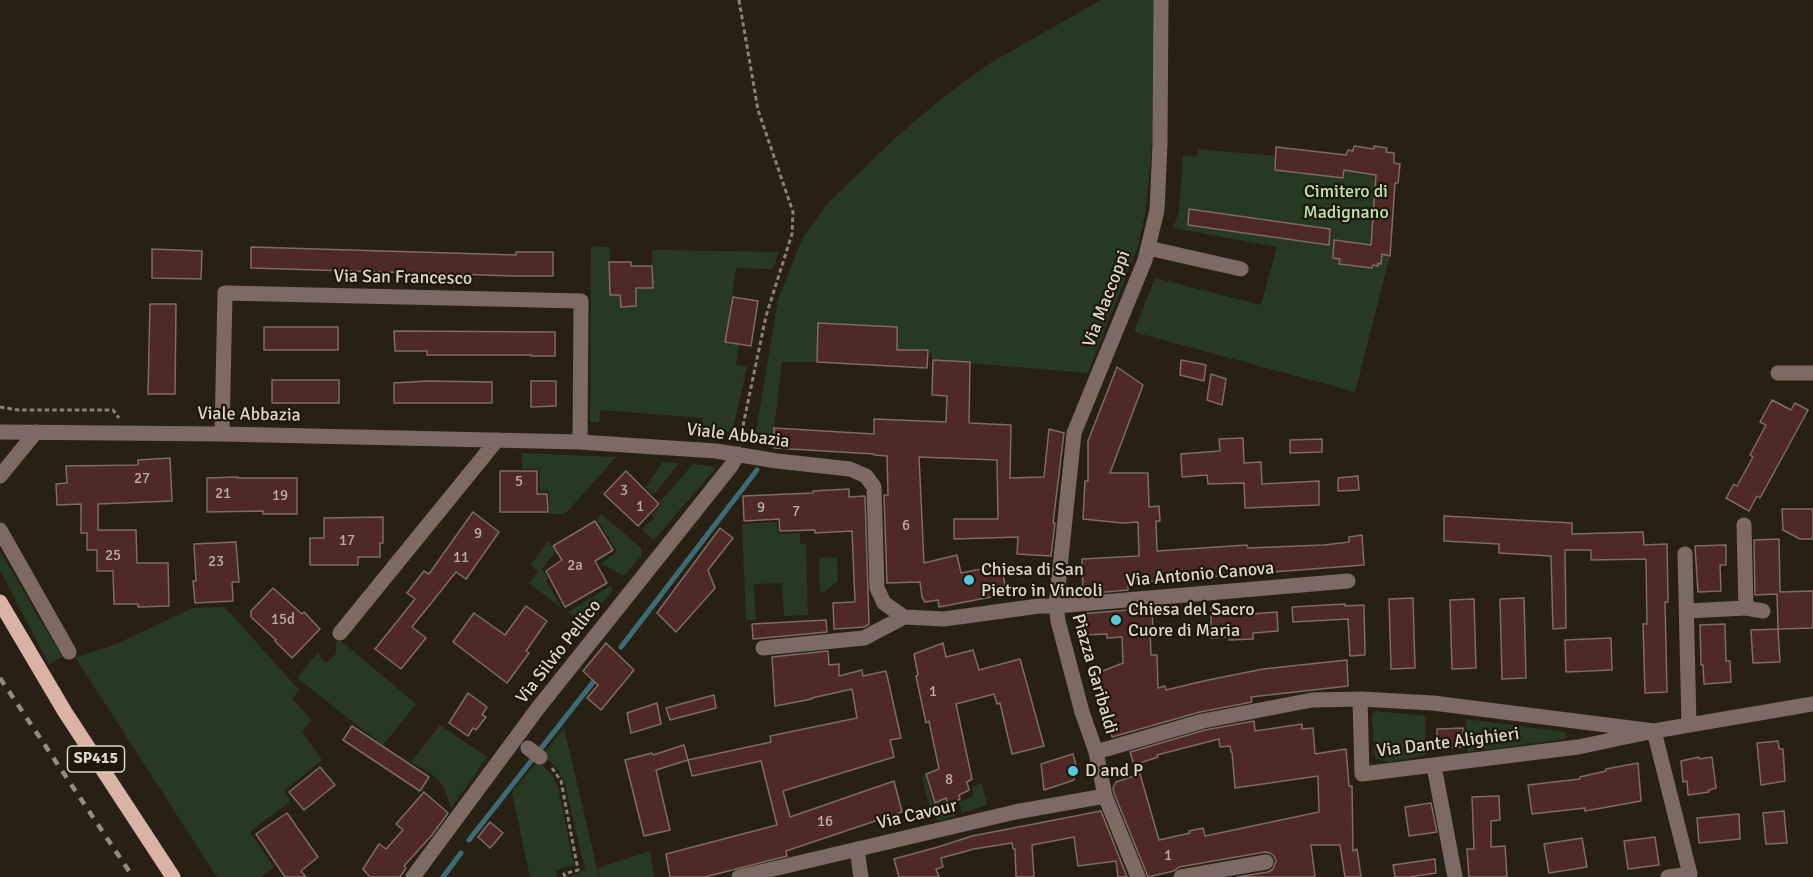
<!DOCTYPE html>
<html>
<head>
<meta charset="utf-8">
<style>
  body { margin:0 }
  canvas { display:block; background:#282113 }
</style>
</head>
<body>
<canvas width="1813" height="877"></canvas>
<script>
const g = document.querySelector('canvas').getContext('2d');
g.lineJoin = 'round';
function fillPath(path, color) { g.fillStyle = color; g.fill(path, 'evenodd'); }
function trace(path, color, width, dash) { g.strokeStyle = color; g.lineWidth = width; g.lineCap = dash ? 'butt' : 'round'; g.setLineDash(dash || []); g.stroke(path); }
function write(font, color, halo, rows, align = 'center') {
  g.font = font + ' Signika,sans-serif'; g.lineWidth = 4.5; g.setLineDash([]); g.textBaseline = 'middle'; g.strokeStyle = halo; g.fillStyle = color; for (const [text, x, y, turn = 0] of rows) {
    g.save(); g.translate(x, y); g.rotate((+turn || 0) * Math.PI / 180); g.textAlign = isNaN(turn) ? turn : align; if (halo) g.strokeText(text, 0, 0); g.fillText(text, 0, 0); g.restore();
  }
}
const green = new Path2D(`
  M1101 0H1155V111L1146 210 1138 246 1088 373 933 360 928 350H897V327L819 323 817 362H782L774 428V448L754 443 778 300 802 239 827 204 894 139 941 99 992 62Z
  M1354 146 1366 148 1373 151 1374 146 1387 148V152L1394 153V163L1400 164 1398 183H1395L1390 256 1355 392 1134 332 1155 278 1261 305 1277 247 1173 228 1179 212 1183 155 1197 157 1198 149 1276 156V147L1345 155 1348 150H1353Z
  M591 246 610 247V295H620L621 307 636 306V288H653L652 250 779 252 773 269 736 268 725 342 739 344 736 365 747 367 732 432 702 431 703 418 600 410 599 422H590Z
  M522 453 616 457 565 514H549V491H540L539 468 522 469Z
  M663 462 679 463 654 495 645 487Z
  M693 464 710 466 715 469 654 540 642 530 654 518 652 515 661 505 660 502Z
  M601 514 641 548 642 555 624 576 601 564 617 551 597 520Z
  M777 522 778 534 800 533V544H806L808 615 784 616 782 583 754 584 756 620H746L742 524Z
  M548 541 555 553 542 569 548 578 546 581 563 609 529 583 538 572 531 565Z
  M0 551 62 657 49 664 0 570Z
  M837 557 838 581 824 592H820L819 558Z
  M610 586 613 590 584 625 568 612Z
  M223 607 231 614 299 690 292 699 312 720 302 731 322 760 284 791 290 801 250 832 274 867 261 877H217L75 657 102 649 125 640 193 608Z
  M336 641H341L416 704 383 745 297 678 318 652 322 660 326 662C337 658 336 652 336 641Z
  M1375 711 1425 716 1426 755 1388 762 1376 759 1374 754 1372 715Z
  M1466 719 1566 732 1565 739 1468 752Z
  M440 725 487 757 451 808C443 779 437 776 411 762Z
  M564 728 599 877H568L585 870 565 784 558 770 543 754Z
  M538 761 553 776 558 787 574 865 556 870 557 877H530L512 792Z
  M925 776 933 805 945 801 947 806 951 805 955 816 938 821 934 815 932 816 922 777Z
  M982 783 987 805 962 813 959 802 974 796 972 787Z
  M650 851 654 877H600L598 868Z`);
const stream = new Path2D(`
  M621 647 757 470
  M469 840 594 681
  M443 877 461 853`);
const building = new Path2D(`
  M1354 146 1374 149V146L1387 148 1386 152 1394 153V163L1400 164 1398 183H1395L1390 256 1382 254 1381 264 1378 263V266L1373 265 1372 268 1339 264 1340 259 1333 258 1334 240 1371 245 1376 175 1344 170 1343 178 1275 170 1276 147 1346 155 1348 150 1353 151Z
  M1189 209 1330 229 1329 245 1188 225Z
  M251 247 516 255V252H553V276H516L251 268Z
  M152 249 202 251 201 279 152 278Z
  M609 262H631V266H652L653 288H636V306L621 307 620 295H610Z
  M733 297 758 301 751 346 725 342Z
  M150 304H176L175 394H148Z
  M818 323 897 327V350H928L927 368 817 362Z
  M264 327H338V350H264Z
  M394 331 555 332V356H531V355H427V351H395Z
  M933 360 970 362 969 423 1011 425 1010 478 1044 477 1049 429 1064 433 1053 523H1055L1051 556 1017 554 1018 537 954 539V519H998L997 460 919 457 924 563 957 555 961 573 1001 565 1007 594 939 607 938 600 925 602 922 597 920 582 887 583 884 495H888L887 456 874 455V454L774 448V428L874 434V419L946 422 947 396 932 395Z
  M1181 360 1206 365 1204 381 1180 375Z
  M1117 367 1143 385 1110 473H1148L1149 507 1159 506 1160 521H1156L1157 551 1247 545 1248 548 1324 545 1349 542V537L1362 535 1364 565 1128 583V590L1083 594 1082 559 1139 556 1138 522 1122 523 1083 519 1085 481H1088V441Z
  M1211 374 1226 379 1222 405 1207 400Z
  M272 380H339V403H272Z
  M427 381 492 382V403H394V383Z
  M531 381H556V406L531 407Z
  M1772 400 1791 410 1795 403 1808 410 1760 498 1757 496 1749 511 1726 498 1734 484 1737 486 1753 457 1750 455 1766 425 1760 422Z
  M1243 438 1244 463 1261 462 1262 484 1319 481V505L1245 508 1244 483 1208 484 1207 475 1182 477 1181 454 1220 451 1219 439Z
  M1322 439V452L1290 453V440Z
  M170 458 172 501 98 504V530H136L137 563H168L169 606 138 607V604H114L113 571H97V550H87V533H81V504L57 505 56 484 67 483 66 466 138 465V460Z
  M500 471H537V494H547L548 512H500Z
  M626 471 659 504 638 526 604 494Z
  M1358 476 1359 490 1338 491V478Z
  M238 477V478H297V514H263V511L207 512V478Z
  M849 489V497L865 496 869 624 864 627 834 629 833 603 855 602 852 531 815 533V530L780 531 779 519 744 521 743 496 813 493V491Z
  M1782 509H1813V539H1800L1783 530Z
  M473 512 499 532 466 579 456 572 412 627 426 638 401 669 375 649 415 599 407 593 424 571 429 574Z
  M1444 516 1572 523V534L1643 532 1644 545 1667 544 1668 602H1665L1667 692 1645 693 1643 624H1647L1646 559 1591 560V550H1565L1566 628 1553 629 1551 556 1499 553V544L1444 541Z
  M383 517V543H380V557H358V565H310V538H324V518Z
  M595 521 613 550 595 561 607 583 565 607 546 571 562 560 553 546Z
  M720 528 733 538 708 570 715 588 676 632 657 613Z
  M1779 539 1780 592 1813 591V628L1778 629 1777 594 1755 595 1754 540Z
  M236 542 239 582H232L233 601 195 603 193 581H196L194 544Z
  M1726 545V565H1720L1721 591 1698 592 1695 546Z
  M273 588 302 614 304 612 320 629 292 658 275 641 276 640 251 617V611Z
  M1413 598 1415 668 1391 669 1389 599Z
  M1524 598 1526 678 1502 679 1500 599Z
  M1474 599 1476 668 1452 669 1450 600Z
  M1345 604V606L1364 605 1365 655 1350 656 1348 619 1293 622 1292 607Z
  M526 606 547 621 526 651 529 653 507 683 453 642 474 613 505 635Z
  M1225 606V608L1252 606V614L1277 612 1278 631 1253 633V639L1229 640V637L1211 638V607Z
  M1152 608 1153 630H1150L1151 655H1157L1158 688 1165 686 1166 690 1208 680 1263 669 1347 660 1348 686 1251 697 1252 702 1200 712 1112 737 1098 673 1123 663 1122 637 1107 638V634L1081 635 1080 614Z
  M826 620 827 632 753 639 752 624Z
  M1725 624 1726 661H1730L1731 682 1704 684 1703 665H1701L1700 625Z
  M1778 629 1780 662 1753 663 1751 630Z
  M1611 638 1612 670 1566 672 1565 640Z
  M606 643 634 670 601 710 587 698 598 685 583 671Z
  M943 643 946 657 973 650 979 670 1020 659 1044 746 1012 754 1000 703 997 704 994 694 956 704 972 779 967 782 969 790 959 795 960 799 948 805 946 798 935 803 926 774 939 769 929 721 926 723 916 676 918 675 914 654Z
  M828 651 829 665 839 664V676L862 670 863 676 886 671 901 738 890 740 894 757 783 791 790 817 894 781 902 812 786 851 787 856 705 877H670L666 854 777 825 761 761 692 776 688 760 771 742 770 736 857 718 852 689 812 698V699L775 706 772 657Z
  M468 693 487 707 482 715 486 717 476 730 473 728 468 736 449 723Z
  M714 695 716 708 670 720 666 708Z
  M657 703 661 724 631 733 627 713Z
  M1254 721 1255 731 1302 724V729L1313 728 1315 754 1346 749 1349 786H1352L1353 851 1357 849 1361 877H1345L1340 845H1311L1315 877H1237L1268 872 1273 869 1276 861 1274 856 1270 853 1265 852 1179 867 1174 871 1148 877 1114 793 1113 788 1116 782 1140 774 1159 840 1190 833 1189 831 1203 828 1205 836 1319 812 1318 776 1235 788 1232 752H1231L1230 746 1220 747 1219 739 1157 755 1158 757 1134 765 1130 752 1205 730Z
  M352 726 429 777 420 791 343 740Z
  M1463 728 1464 747 1437 748V729Z
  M1778 741 1779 749H1783L1785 781 1761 785 1757 743Z
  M684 745 688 760 656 770 670 830 644 836 625 760 652 753 653 755Z
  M1073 754 1076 765 1074 780 1044 790 1041 764Z
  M1699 757V759L1712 757 1716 788 1709 790V792L1688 795 1687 781 1683 782 1681 761Z
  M1638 763 1641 801 1585 811V808L1532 814 1528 785 1580 779V777L1606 771V769Z
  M320 767 335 785 304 810 289 792Z
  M424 792 448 813 432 835 404 866 406 868 400 877H370L363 869 379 844 386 849 403 830 396 824Z
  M1499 796 1500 820 1491 821V847L1505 846 1507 877H1469L1467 849H1474L1472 797Z
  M1431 803 1437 832 1409 836 1405 807Z
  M1101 811 1127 877H1118L1116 861 1078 866 1074 837 1032 845 1034 877H1016L1015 849H1013L1012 843 974 849 941 858 943 867 936 869 939 877H899L894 859 938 847 972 836Z
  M1784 811 1787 843 1766 844 1763 813Z
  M287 813 318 857 301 871 306 877H285L256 834Z
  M1739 814 1740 839 1699 843 1697 818Z
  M490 822 503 833 490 848 478 837Z
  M1655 837 1659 865 1628 869 1624 841Z
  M1582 838 1587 867 1549 873 1544 844Z
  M1435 859 1436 873 1409 877H1395L1393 865Z`);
const path = new Path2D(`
  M739 0 758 110 793 212 792 234 766 316 740 440
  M0 407 18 410H113L119 418
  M552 768 561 781 578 870 564 874 565 877`);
const minor = new Path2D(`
  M1148 248 1241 269
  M1778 373H1813
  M0 432 222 434 580 442 716 451 777 461 850 469 866 476 874 487 877 588 884 603 904 617 944 619 1039 606H1056L1348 581
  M222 434 225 293 581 301 580 442
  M0 476 36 432
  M1744 525 1746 608
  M0 530 69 652
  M1685 554 1689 725
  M1687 611 1746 608 1763 611
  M340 633 497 440
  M763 648 864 638 904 617
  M1360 699 1362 774 1578 747 1654 731 1813 704
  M1654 731 1690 874 1668 877
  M528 748 540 757
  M1096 752 1203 721 1312 700 1360 699 1433 703 1654 731
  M1434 766 1455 877
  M857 849 861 877
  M413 877 538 708 731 466 738 454
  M739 877 1015 812 1105 796
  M1138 877 1105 796 1096 752 1082 712 1058 621 1056 606 1074 433 1145 260 1157 210 1160 144 1161 0
  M1181 877 1266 862`);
const major = new Path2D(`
  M0 602 65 712 173 877`);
const rail = new Path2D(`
  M0 678 133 877`);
const markers = [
  [969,580,6,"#55cadf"],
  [1116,620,6,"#55cadf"],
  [1073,771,6,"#55cadf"]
];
const numberNames = [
  ["27",142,479],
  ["5",519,482],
  ["3",624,491],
  ["21",223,494],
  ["19",280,496],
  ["1",640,507],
  ["9",761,508],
  ["7",796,512],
  ["6",906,526],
  ["9",478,534],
  ["17",347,541],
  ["25",113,556],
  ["11",461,558],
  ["23",216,562],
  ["2a",575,566],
  ["15d",283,620],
  ["1",933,692],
  ["8",949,780],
  ["16",825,822],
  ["1",1168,856]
];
const shields = [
  [96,759,57]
];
const shieldNames = [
  ["SP415",96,759]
];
const parkNames = [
  ["Cimitero di",1346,192],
  ["Madignano",1346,213]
];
const streetNames = [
  ["Via San Francesco",403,278,1],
  ["Via Maccoppi",1107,299,-69],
  ["Viale Abbazia",249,415,1],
  ["Viale Abbazia",738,436,7],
  ["Via Antonio Canova",1200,575,-5],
  ["Via Silvio Pellico",559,652,-52],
  ["Piazza Garibaldi",1094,674,74],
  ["Via Dante Alighieri",1448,743,-7],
  ["Via Cavour",917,815,-13]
];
const poiNames = [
  ["Chiesa di San",981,570],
  ["Pietro in Vincoli",981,591],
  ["Chiesa del Sacro",1128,610],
  ["Cuore di Maria",1128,631],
  ["D and P",1085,771]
];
fillPath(green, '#283921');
trace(stream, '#3a6c79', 5);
fillPath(building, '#4f2923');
trace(building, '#7f6b67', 1.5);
trace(path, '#898377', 3, [4.5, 3]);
trace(minor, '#7d6a64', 15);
trace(major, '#dab2a6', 15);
trace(rail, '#918b80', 4.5, [8, 8]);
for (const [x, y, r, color] of markers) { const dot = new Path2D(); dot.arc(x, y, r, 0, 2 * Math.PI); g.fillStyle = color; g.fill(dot); trace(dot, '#1e170a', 2); }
write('15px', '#baaca4', null, numberNames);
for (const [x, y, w] of shields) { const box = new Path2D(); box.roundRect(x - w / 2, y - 13, w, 26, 4.5); g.fillStyle = '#1e170a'; g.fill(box); trace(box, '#ddd8cf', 1.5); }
write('bold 16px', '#ddd8cf', null, shieldNames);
write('18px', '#bfe6ac', '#1e170a', parkNames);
write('18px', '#ddd8cf', '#1e170a', streetNames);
write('18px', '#ddd8cf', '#1e170a', poiNames, 'left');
</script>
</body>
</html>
